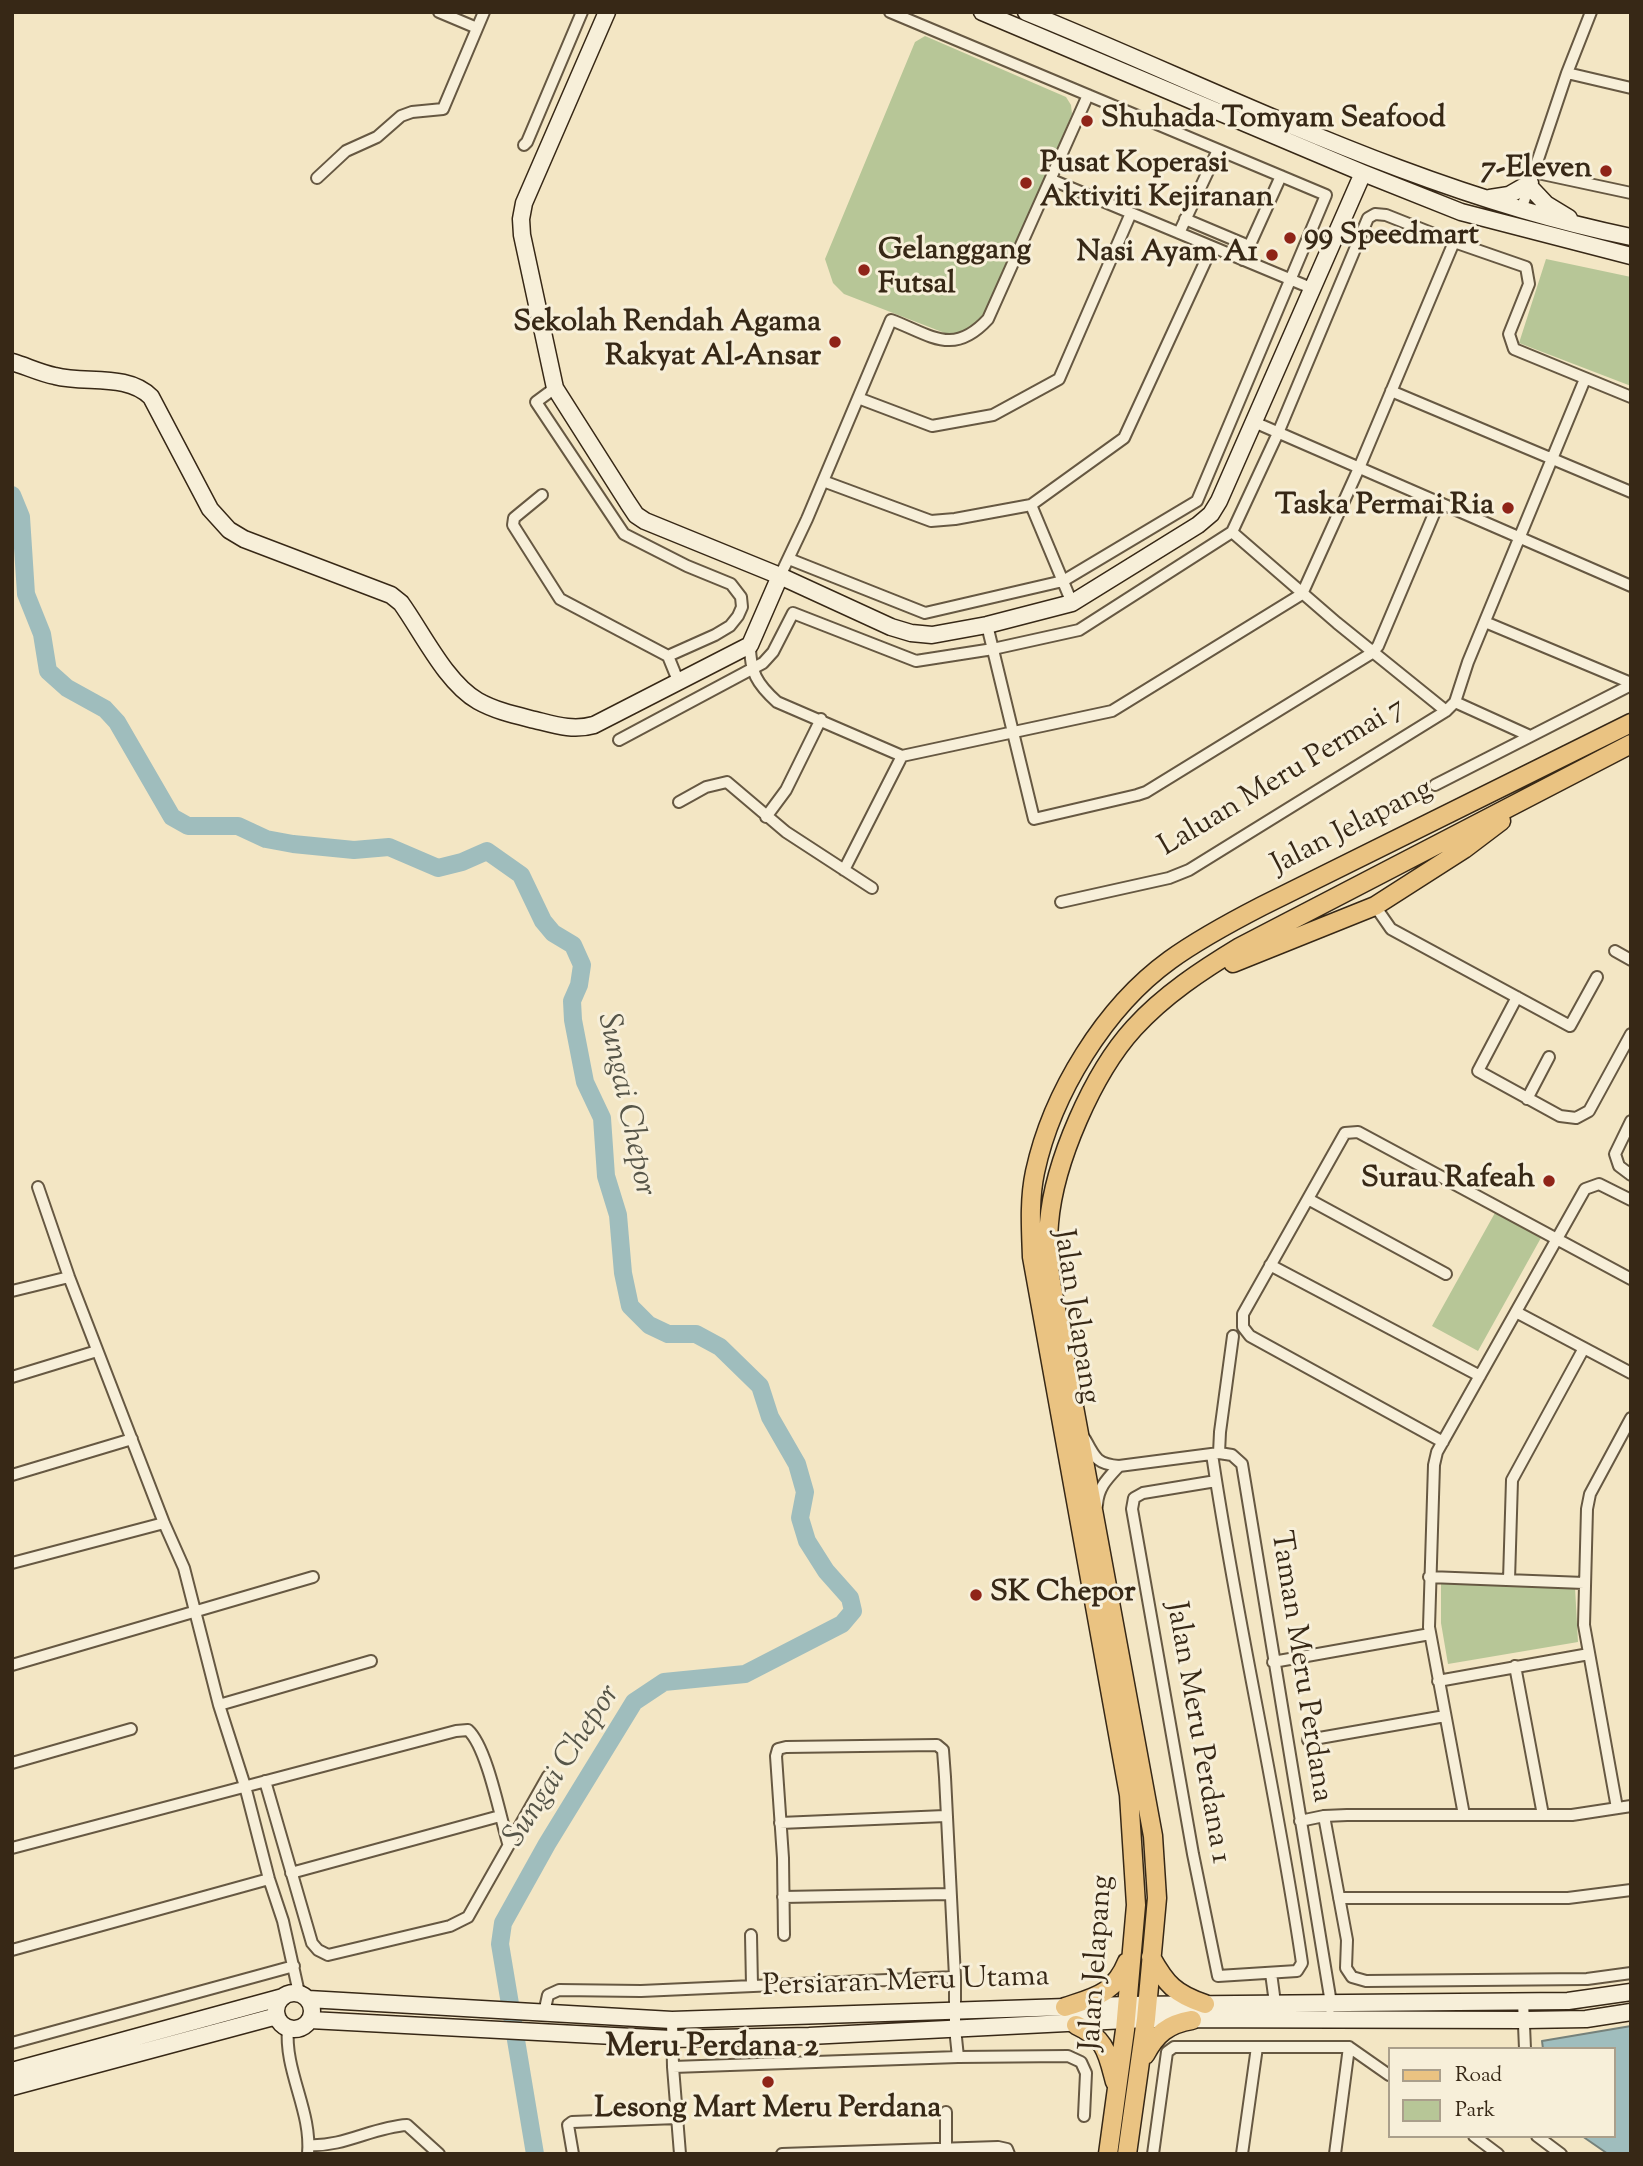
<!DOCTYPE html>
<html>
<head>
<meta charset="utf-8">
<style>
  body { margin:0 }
  #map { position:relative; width:1643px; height:2166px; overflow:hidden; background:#f3e6c4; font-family:"Sorts Mill Goudy",serif }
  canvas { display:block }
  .frame { position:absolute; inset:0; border:14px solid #372816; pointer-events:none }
  .legend { position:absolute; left:1388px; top:2047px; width:228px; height:91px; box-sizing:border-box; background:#f7efd9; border:2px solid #aa9f8b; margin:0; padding:9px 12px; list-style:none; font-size:21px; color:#372816 }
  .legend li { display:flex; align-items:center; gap:14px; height:35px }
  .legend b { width:35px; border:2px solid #aa9f8b }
</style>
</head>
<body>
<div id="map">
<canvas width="1643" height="2166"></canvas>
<div class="frame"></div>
<ul class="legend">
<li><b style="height:9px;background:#eac382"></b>Road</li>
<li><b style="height:19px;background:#b7c697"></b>Park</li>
</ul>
</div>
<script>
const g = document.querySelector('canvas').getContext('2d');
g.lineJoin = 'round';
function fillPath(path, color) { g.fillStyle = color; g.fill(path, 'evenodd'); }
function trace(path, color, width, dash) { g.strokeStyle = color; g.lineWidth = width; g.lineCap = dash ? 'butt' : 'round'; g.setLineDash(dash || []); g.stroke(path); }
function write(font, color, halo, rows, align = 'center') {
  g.font = font + ' "Sorts Mill Goudy",serif'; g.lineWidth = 6; g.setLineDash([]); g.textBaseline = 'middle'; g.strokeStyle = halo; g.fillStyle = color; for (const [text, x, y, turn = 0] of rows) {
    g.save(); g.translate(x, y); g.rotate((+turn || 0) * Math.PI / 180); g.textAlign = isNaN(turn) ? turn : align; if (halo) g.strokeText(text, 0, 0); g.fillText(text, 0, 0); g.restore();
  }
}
const green = new Path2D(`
  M925 36 1066 97 1071 105 1072 114 987 313 978 324 955 337 844 294 833 283 825 259 915 42Z
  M1546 259 1631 277V386L1519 343Z
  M1496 1211 1542 1236 1478 1351 1432 1326Z
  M1441 1577 1575 1587 1578 1642 1448 1664 1441 1623Z`);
const water = new Path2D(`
  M1631 2026V2154H1608L1582 2136H1613V2049H1543L1542 2041Z`);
const river = new Path2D(`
  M12 495 21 517 26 594 42 634 48 671 67 688 105 709 117 722 172 817 188 826H238L266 839 293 844 354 850 389 847 438 868 462 862 487 851 521 875 543 921 553 933 573 945 582 965 579 985 572 1001 573 1020 585 1082 602 1118 606 1176 618 1215 623 1273 630 1306 649 1325 668 1334H696L720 1347 760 1386 770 1417 797 1464 805 1492 800 1518 807 1541 826 1571 850 1598 853 1611 842 1624 745 1674 664 1682 634 1702 547 1844 503 1923 500 1944 535 2154`);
const street = new Path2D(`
  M439 12 477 28
  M1567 73 1631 88
  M524 145 527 142 582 12
  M1533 172 1631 193
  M317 178 346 151 377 137 401 116 412 112 443 109 484 12
  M1052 180 1311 288
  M1521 210 1567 73 1591 12
  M1185 219 1249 246
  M1179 233 1218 150
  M1243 260 1281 176
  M555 388 536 402 624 534 687 566 731 584 741 597 742 607 738 616 730 626 715 635 668 656
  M1391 391 1631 492
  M858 398 932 426 993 415 1059 379 1131 213
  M1254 422 1631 586
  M823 481 931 521 955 519 1031 505 1124 438 1212 247
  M542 495 514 518 513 525 560 599 668 656 679 683
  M1031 505 1072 603
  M1232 532 1337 623 1446 711
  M789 559 925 613 1063 581 1197 501 1326 195 890 12
  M780 576 807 519 891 320C931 335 953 357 988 319L1088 95
  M1485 622 1631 683
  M987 625 1034 819 1137 795 1146 792 1372 653 1378 646 1439 502
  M750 645C750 672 757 684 777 702L902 756 1112 711 1302 594 1359 468 1454 242
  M1455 702 1468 662 1585 379
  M619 740 763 663 773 652 793 613 916 661 993 649 1079 630 1232 532 1278 433 1368 218 1375 214 1386 215 1454 242 1526 267 1529 284 1509 334 1514 349 1631 397
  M1435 785 1631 685
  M679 802 706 787 727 782 786 832 872 888
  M766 817 786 790 821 719
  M844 870 902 756
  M1061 902 1169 878 1189 870 1446 711 1455 702 1530 736
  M1375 906 1391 929 1570 1026 1597 977
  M1615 951 1631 960
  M1517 997 1478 1071 1560 1116 1576 1118 1589 1111 1631 1034
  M1527 1099 1549 1057
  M1631 1121 1615 1154 1619 1166 1631 1175
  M38 1187 69 1277 164 1523 184 1568 219 1705 245 1786 269 1879 283 1921 299 1993
  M1308 1199 1446 1274
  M1270 1265 1480 1376
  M12 1291 69 1277
  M1516 1312 1631 1373
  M12 1377 97 1351
  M1085 1439C1095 1458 1097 1464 1119 1466L1219 1453 1232 1455 1242 1464 1331 2003 1330 2008
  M1443 1442 1250 1336 1243 1327V1314L1345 1133 1358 1132 1631 1279
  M1219 1453 1220 1432 1233 1336
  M1212 1454C1237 1624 1277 1792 1302 1963L1297 1971 1218 1976 1193 1854 1132 1509 1134 1498 1143 1493 1216 1481
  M12 1475 132 1439
  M1097 1505C1098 1487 1108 1478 1119 1466
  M12 1563 164 1523
  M1429 1577 1584 1583
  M1509 1580 1512 1480 1584 1348
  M1273 1662 1430 1634
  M12 1665 313 1577
  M1515 1666 1543 1815
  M1438 1681 1589 1654
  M219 1705 371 1661
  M1308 1740 1445 1716
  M12 1763 131 1729
  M265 1781 312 1943 318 1950 328 1955 450 1926 468 1917 548 1776
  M1617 1808 1584 1625 1587 1509 1590 1494 1631 1418
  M1464 1815 1429 1627 1434 1465 1437 1452 1585 1189 1599 1184 1631 1200
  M1324 1816 1347 1940 1346 1968 1352 1977 1366 1981 1587 1979 1631 1973
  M1300 1821 1324 1816 1347 1815H1572L1631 1806
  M780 1823 945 1816
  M12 1848 456 1731 468 1730C487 1747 500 1816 508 1843
  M291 1873 500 1816
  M783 1897 949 1894
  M1339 1898H1568L1631 1890
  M751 1935 752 1985
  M784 1935 783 1858 776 1756 778 1749 786 1747 937 1745 943 1750 945 1777 955 1977V2028L958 2057
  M12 1950 269 1879
  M1271 1973 1275 2003
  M1523 2001 1525 2049
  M544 2013 548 1995 559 1990 641 1991 955 1977
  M672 2020 673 2067 680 2154
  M288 2028C284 2071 312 2111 308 2154
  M12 2043 294 1966
  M1349 2047 1389 2075
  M673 2067 958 2057 1068 2056 1081 2062 1086 2073 1084 2116
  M1474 2136 1498 2154
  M1537 2136 1561 2154
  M309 2145C344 2147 373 2127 407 2125L439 2154
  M946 2148V2112
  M573 2154 568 2125 572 2122 677 2118
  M782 2154 998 2147 1007 2149 1009 2154
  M1153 2154 1167 2052 1174 2047H1349
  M1242 2154 1257 2047
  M1335 2154 1349 2047`);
const secondary = new Path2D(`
  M607 12 524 203 521 219 522 235 555 388 628 503 636 515 645 521 780 576 891 627 911 633 932 635 987 625 1072 603 1198 525 1211 514 1219 501 1363 173
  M982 12 1363 173 1461 212 1631 256
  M1026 12C1225 93 1419 194 1631 237
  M1529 186 1546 204 1569 218
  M1490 198 1509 195 1530 183
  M12 362C26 366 40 373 55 376 86 384 127 373 151 397L210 509 229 530 244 539 391 595 401 603C422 632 446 683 478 701 496 711 515 715 535 720 555 725 573 731 594 725L750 645 780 576
  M276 2011a18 18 0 1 1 36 0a18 18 0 1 1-36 0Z
  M308 1999 672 2020 1127 2005 1568 2001 1631 1992
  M310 2020 671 2039 809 2036 1146 2019 1525 2020 1586 2019 1631 2012
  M12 2071 283 1997
  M12 2087 277 2016`);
const primary = new Path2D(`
  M1233 963 1375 906 1464 849 1501 821
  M1151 1957C1166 1984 1175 1994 1205 2004
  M1065 2007C1095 1997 1114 1994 1127 1962
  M1076 2025C1106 2039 1107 2052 1115 2082
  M1145 2055C1156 2034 1168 2024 1192 2020
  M1108 2154 1125 2030 1136 1905 1129 1795 1032 1257C1031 1229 1029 1200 1035 1172 1052 1093 1105 1007 1170 960 1199 939 1231 922 1262 906L1631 723
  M1127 2154 1146 2019 1157 1898 1153 1836 1051 1282C1048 1262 1047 1243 1049 1223 1054 1162 1093 1073 1134 1028 1164 995 1202 970 1240 947L1631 744`);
const markers = [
  [1087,121,7,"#8f2418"],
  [1606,171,7,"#8f2418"],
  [1026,183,7,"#8f2418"],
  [1290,238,7,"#8f2418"],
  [1272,255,7,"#8f2418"],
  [864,270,7,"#8f2418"],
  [835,342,7,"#8f2418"],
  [1508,508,7,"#8f2418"],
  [1549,1181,7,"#8f2418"],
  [976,1595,7,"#8f2418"],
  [768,2082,7,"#8f2418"]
];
const poiNames = [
  ["Shuhada Tomyam Seafood",1101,121],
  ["Pusat Koperasi",1040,166],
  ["Aktiviti Kejiranan",1040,200],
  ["7-Eleven",1592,171,"right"],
  ["99 Speedmart",1304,238],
  ["Gelanggang",878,253],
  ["Futsal",878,287],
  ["Nasi Ayam A1",1258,255,"right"],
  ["Sekolah Rendah Agama",821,325,"right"],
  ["Rakyat Al-Ansar",821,359,"right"],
  ["Taska Permai Ria",1494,508,"right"],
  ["Surau Rafeah",1535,1181,"right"],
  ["SK Chepor",990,1595],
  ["Lesong Mart Meru Perdana",768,2111,"center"]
];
const streetNames = [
  ["Laluan Meru Permai 7",1283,779,-31],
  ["Jalan Jelapang",1353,829,-27],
  ["Jalan Jelapang",1074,1317,81],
  ["Taman Meru Perdana",1299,1667,81],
  ["Jalan Meru Perdana 1",1196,1733,80],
  ["Jalan Jelapang",1099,1963,-86],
  ["Persiaran Meru Utama",906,1984,-2]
];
const waterNames = [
  ["Sungai Chepor",624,1105,78],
  ["Sungai Chepor",564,1767,-57]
];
const neighbourhoodNames = [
  ["Meru Perdana 2",712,2050]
];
fillPath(green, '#b7c697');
fillPath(water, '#9fbdbd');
trace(water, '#75817a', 2);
trace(river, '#9fbdbd', 18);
trace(street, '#665842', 14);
trace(secondary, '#372816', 19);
trace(primary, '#372816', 21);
trace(street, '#f7efd9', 10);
trace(secondary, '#f7efd9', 16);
trace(primary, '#eac382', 18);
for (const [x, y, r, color] of markers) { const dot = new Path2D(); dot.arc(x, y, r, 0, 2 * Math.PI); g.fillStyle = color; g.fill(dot); trace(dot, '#f7efd9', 2.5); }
write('bold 30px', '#372816', '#f7efd9', poiNames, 'left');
write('30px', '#372816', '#f7efd9', streetNames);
write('italic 32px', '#565548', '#f7efd9', waterNames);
write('bold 32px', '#372816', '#f7efd9', neighbourhoodNames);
</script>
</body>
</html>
